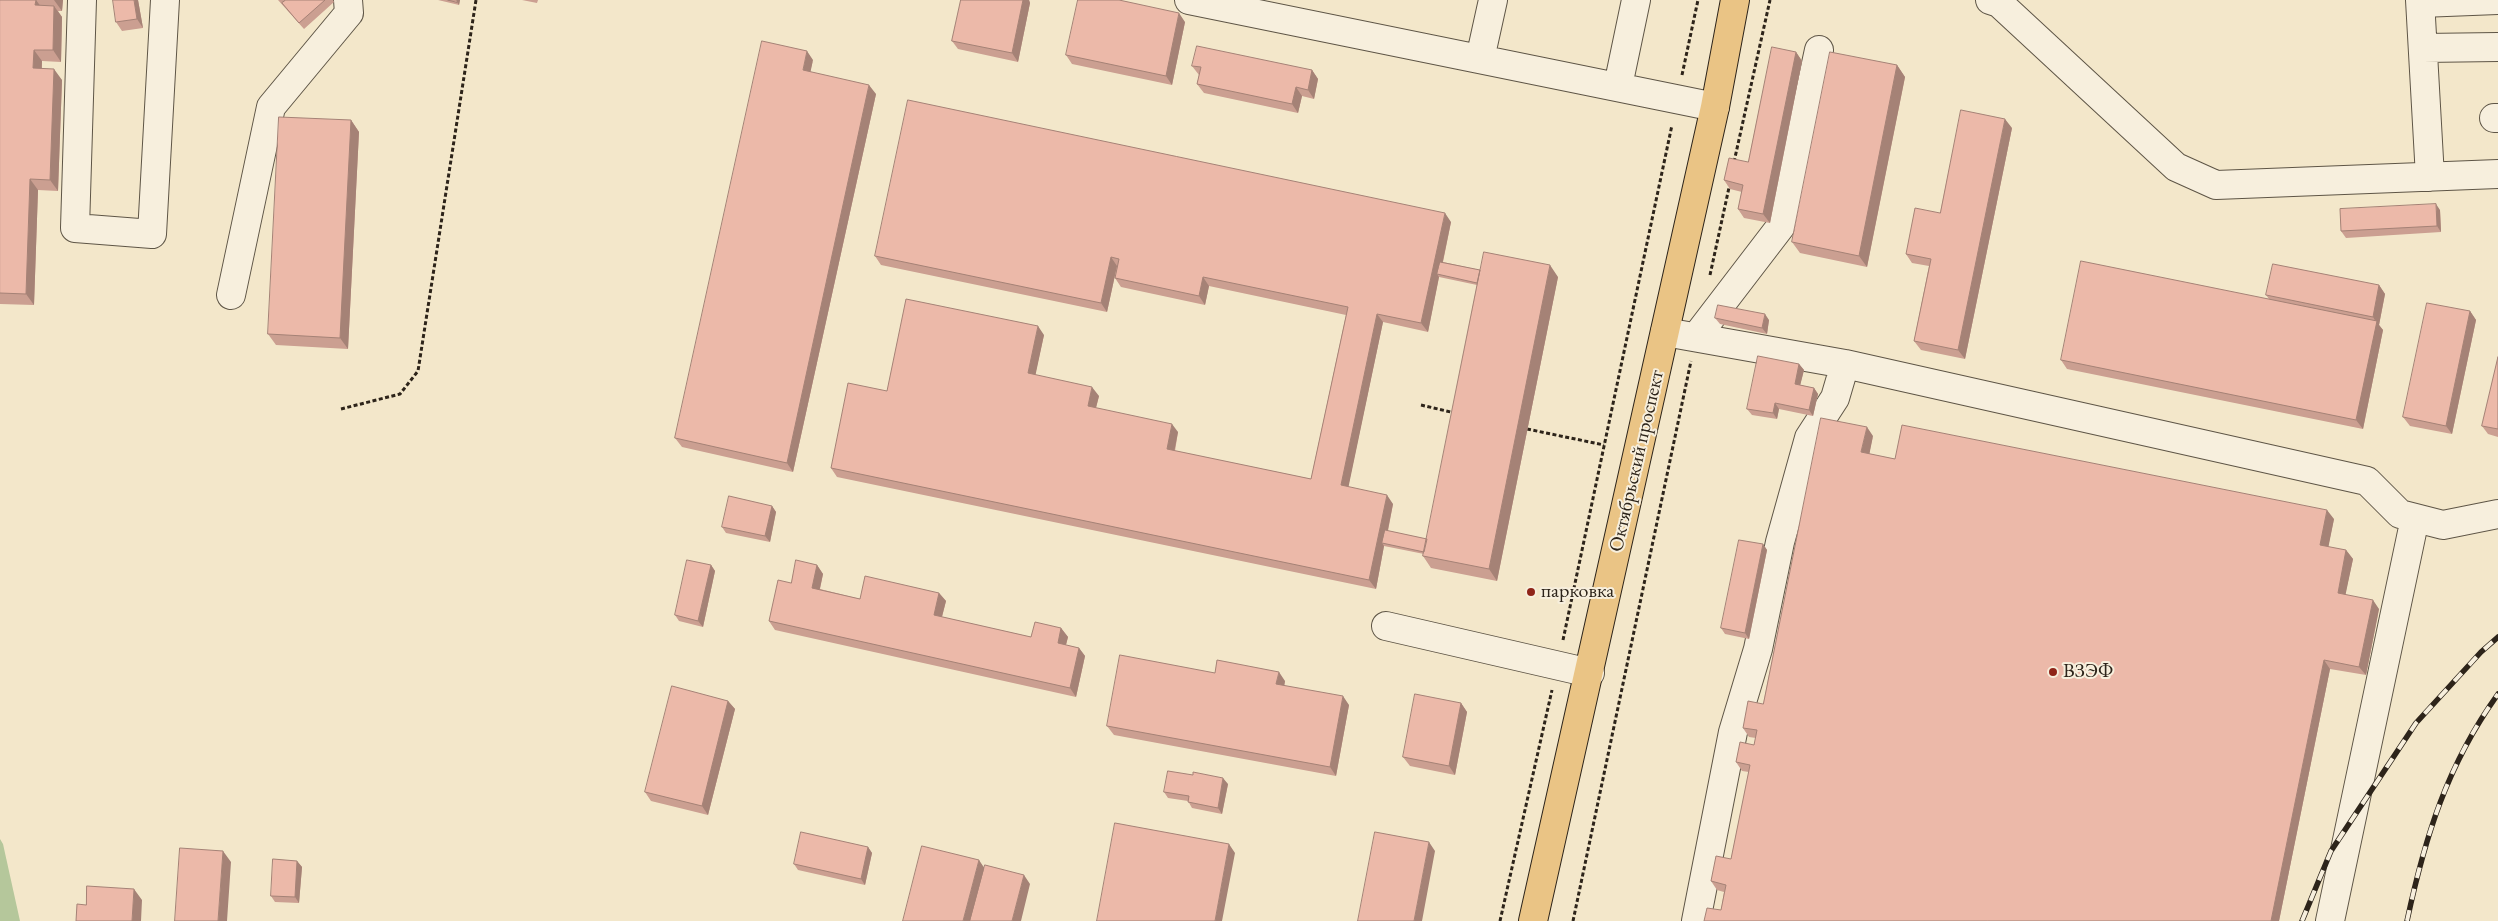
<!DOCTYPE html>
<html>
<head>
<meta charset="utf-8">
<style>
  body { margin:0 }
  canvas { display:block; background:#f3e7ca }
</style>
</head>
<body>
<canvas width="2498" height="921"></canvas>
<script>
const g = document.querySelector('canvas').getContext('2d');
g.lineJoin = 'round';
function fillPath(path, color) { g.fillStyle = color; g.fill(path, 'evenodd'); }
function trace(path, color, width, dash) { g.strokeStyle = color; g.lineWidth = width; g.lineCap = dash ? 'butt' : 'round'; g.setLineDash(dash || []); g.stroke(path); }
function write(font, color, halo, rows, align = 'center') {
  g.font = font + ' "EB Garamond",serif'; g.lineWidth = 4; g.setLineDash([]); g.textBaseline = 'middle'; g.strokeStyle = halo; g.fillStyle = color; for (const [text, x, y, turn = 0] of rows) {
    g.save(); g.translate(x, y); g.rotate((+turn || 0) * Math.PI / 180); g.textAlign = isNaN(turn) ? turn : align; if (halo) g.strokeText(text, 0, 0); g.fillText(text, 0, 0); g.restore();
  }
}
const green = new Path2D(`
  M0 839 3 844 20 921H0Z`);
const path = new Path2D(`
  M1682 75 1698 0
  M1734 162 1770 0
  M1710 275 1730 183
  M1421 405 1455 413
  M341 409 400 394 418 371 476 0
  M1527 429 1604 445
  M1563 640 1672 125
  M1500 921 1552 690
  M1573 921 1691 361`);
const minor = new Path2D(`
  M82 0 75 228 152 234 165 0
  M1189 0 1715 107
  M1990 0 1999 3 2176 167 2216 185 2498 174
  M2420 0 2430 177
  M2421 3 2498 0
  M2423 48 2498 47
  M1480 59 1493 0
  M1618 86 1636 0
  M2494 118H2498
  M231 295 271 107 349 13 348 0
  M1665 332 1845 364 2367 481 2400 514 2443 525 2498 514
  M1696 337 1781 226 1819 50
  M1386 626 1590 673
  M1696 921 1733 732 1758 649 1780 542 1809 438 1835 398 1845 364
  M2330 921 2415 518`);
const major = new Path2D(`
  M1533 921 1715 107 1735 0`);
const rail = new Path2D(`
  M2302 921 2331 851 2416 723 2481 652 2498 637
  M2407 921C2425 837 2447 765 2498 694`);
const wall = new Path2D(`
  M0 0H63L62 11H58L62 17 61 62 42 61V68L62 80 58 191 38 190 34 305 0 304Z
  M138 0 143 28 122 31 116 22Z
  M278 0H333L334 2 304 29Z
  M438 0H460L459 5Z
  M522 0H538L537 3Z
  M961 0H1029L1030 3 1018 62 958 49 952 41Z
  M1185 22 1172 85 1072 64 1066 55Z
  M1796 52 1802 61 1770 223 1744 218 1738 209 1742 192 1730 189 1724 180 1748 162Z
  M813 60 810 72 876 94 793 472 682 447 675 438Z
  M1897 65 1905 77 1867 267 1800 253 1792 242Z
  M1192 66 1312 70 1318 79 1314 99 1302 96 1298 113 1204 93 1197 84 1199 75Z
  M351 120 359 132 348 349 276 345 268 334Z
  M2012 128 1965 359 1921 350 1914 341 1929 266 1912 263 1906 254Z
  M2440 210 2441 232 2346 238 2341 231Z
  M1451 222 1443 262 1480 270 1558 277 1497 581 1431 568 1423 556 1424 554 1384 546 1376 589 837 477 831 468 887 391 1044 335 1035 375 1099 396 1096 408 1178 432 1175 451 1311 479 1346 315 1209 286 1205 305 1121 287 1115 278 1117 266 1107 312 881 265 875 256ZM1439 277 1477 285 1427 539 1388 531 1393 504 1348 487 1383 322 1428 332Z
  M2379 285 2385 294 2379 325 2383 330 2363 429 2067 369 2061 360 2269 299 2266 295Z
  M2470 311 2476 320 2452 434 2410 426 2403 417Z
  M1715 318 1769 320 1767 334 1720 324Z
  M2498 357V437L2488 434 2482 426Z
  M1799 364 1804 370 1800 385 1814 388 1818 394 1813 416 1779 409 1777 419 1752 415 1747 409Z
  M1873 436 1869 454 1895 459 2334 519 2328 547 2346 550 2353 559 2345 595 2379 609 2366 675 2330 669 2279 921H1704L1721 910 1724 892 1717 890 1711 881 1731 859 1749 772 1742 771 1736 762 1754 745 1756 738 1749 737 1743 728 1763 704Z
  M772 506 776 512 770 542 726 533 722 527Z
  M1763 544 1767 550 1749 639 1725 634 1721 628Z
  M711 565 715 571 703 627 679 621 675 615Z
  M817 565 823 574 820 589 860 599 939 593 946 601 942 617 1031 637 1061 628 1068 637 1066 645 1079 648 1085 656 1076 697 775 630 769 621 791 583Z
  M1215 673 1285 681 1284 686 1349 705 1336 776 1114 735 1107 726Z
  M728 701 735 709 708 815 651 801 645 792Z
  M1461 703 1467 712 1455 775 1410 766 1403 757Z
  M1228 784 1222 814 1192 808 1188 801 1168 798 1164 792Z
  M868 847 872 853 865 885 798 870 794 864Z
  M297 861 302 867 299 903 275 902 271 896Z`);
const shadedWall = new Path2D(`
  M36 0 44 11 35 5Z
  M54 0H63L62 11Z
  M134 0H138L143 28 137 19Z
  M457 0H460L459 5 457 2Z
  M1023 0H1029L1030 3 1018 62 1012 53Z
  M54 6 62 17 61 62 53 50Z
  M1179 13 1185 22 1172 85 1166 76Z
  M34 50 42 61 41 80 33 68Z
  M807 51 813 60 809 79 803 70Z
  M1796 52 1802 61 1770 223 1763 214Z
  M1897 65 1905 77 1867 267 1859 256Z
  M54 69 62 80 58 191 50 180Z
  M1312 70 1318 79 1314 99 1308 90Z
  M869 85 876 94 793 472 787 463Z
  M1296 87 1302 96 1298 113 1292 104Z
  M2005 119 2012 128 1965 359 1958 350Z
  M351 120 359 132 348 349 340 338Z
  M30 179 38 190 34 305 26 294Z
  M2436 204 2440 210 2441 232 2437 226Z
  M1445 213 1451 222 1440 275 1437 274 1439 277 1428 332 1421 323Z
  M1111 257 1117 266 1107 312 1101 303Z
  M1550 265 1558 277 1497 581 1489 569Z
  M1203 277 1209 286 1205 305 1199 296Z
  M2379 285 2385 294 2379 325 2383 330 2363 429 2356 420 2376 322 2373 317Z
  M2470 311 2476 320 2452 434 2446 426Z
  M1377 314 1383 322 1347 494 1341 485Z
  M1765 314 1769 320 1767 334 1762 328Z
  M1038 326 1044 335 1034 382 1028 373Z
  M1799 364 1804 370 1799 390 1795 384Z
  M1092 387 1099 396 1094 415 1088 406Z
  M1814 388 1818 394 1813 416 1809 410Z
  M1775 403 1779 409 1777 419 1773 413Z
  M1172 424 1178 432 1173 458 1167 449Z
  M1867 427 1873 436 1868 461 1861 452Z
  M1387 495 1393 504 1385 544 1382 543 1384 546 1376 589 1369 580Z
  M772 506 776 512 770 542 765 536Z
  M2327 510 2334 519 2327 554 2320 545Z
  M1763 544 1767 550 1749 639 1745 633Z
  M2346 550 2353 559 2344 602 2338 593Z
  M711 565 715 571 703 627 698 621Z
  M817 565 823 574 818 597 812 588Z
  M939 593 946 601 940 624 934 615Z
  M2373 600 2379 609 2366 675 2359 667Z
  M1061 628 1068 637 1064 652 1058 643Z
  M1079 648 1085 656 1076 697 1070 688Z
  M2324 660 2330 669 2279 921H2271Z
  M1279 672 1285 681 1283 693 1276 684Z
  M1343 696 1349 705 1336 776 1330 767Z
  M728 701 735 709 708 815 702 806Z
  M1461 703 1467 712 1455 775 1449 766Z
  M1223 778 1228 784 1222 814 1218 808Z
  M1429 842 1435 851 1422 921H1414Z
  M1229 844 1235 853 1222 921H1215Z
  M868 847 872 853 865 885 861 879Z
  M223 851 231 862 227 921H218Z
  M979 860 985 869 972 921H963Z
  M297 861 302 867 299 903 295 897Z
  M1024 875 1030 884 1021 921H1012Z
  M134 889 142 900 141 921H132Z`);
const building = new Path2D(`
  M0 0H36L35 5 54 6 53 50H34L33 68 54 69 50 180 30 179 26 294 0 293Z
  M113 0H134L137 19 116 22Z
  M286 0H325L299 23 282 3Z
  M448 0H457V2Z
  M961 0H1023L1012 53 952 41Z
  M1078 0H1119L1179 13 1166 76 1066 55Z
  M762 41 807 51 803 70 869 85 787 463 675 438Z
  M1197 46 1312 70 1308 90 1296 87 1292 104 1197 84 1201 67 1192 66Z
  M1772 47 1796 52 1763 214 1738 209 1743 185 1724 180 1729 158 1748 162Z
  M1830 52 1897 65 1859 256 1792 242Z
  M908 100 1445 213 1421 323 1377 314 1341 485 1387 495 1369 580 831 468 848 383 887 391 906 299 1038 326 1028 373 1092 387 1088 406 1172 424 1167 449 1311 479 1348 307 1203 277 1199 296 1115 278 1119 259 1111 257 1101 303 875 256Z
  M1961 110 2005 119 1958 350 1914 341 1931 259 1906 254 1915 208 1940 213Z
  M279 117 351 120 340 338 268 334Z
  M2436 204 2437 226 2341 231 2340 209Z
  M1484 252 1550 265 1489 569 1423 556Z
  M2081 261 2377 321 2356 420 2061 360Z
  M1440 262 1480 270 1477 283 1437 274Z
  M2273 264 2379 285 2373 317 2266 295Z
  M2427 303 2470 311 2446 426 2403 417Z
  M1718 305 1765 314 1762 328 1715 318Z
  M1758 356 1799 364 1795 384 1814 388 1809 410 1775 403 1773 413 1747 409Z
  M2498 357V429L2482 426Z
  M1821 418 1867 427 1861 452 1895 459 1902 425 2327 510 2320 545 2346 550 2338 593 2373 600 2359 667 2324 660 2271 921H1704L1707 908 1721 910 1726 885 1711 881 1716 856 1731 859 1750 765 1736 762 1740 742 1754 745 1757 730 1743 728 1748 701 1763 704Z
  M729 496 772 506 765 536 722 527Z
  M1385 530 1427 539 1424 552 1382 543Z
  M1739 540 1763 544 1745 633 1721 628Z
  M687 560 711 565 698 621 675 615Z
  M796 560 817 565 812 588 860 599 865 576 939 593 934 615 1031 637 1035 622 1061 628 1058 643 1079 648 1070 688 769 621 778 580 791 583Z
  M1120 655 1215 673 1217 660 1279 672 1276 684 1343 696 1330 767 1107 726Z
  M672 686 728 701 702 806 645 792Z
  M1415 694 1461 703 1449 766 1403 757Z
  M1168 771 1193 775V772L1223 778 1218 808 1188 802 1189 796 1164 792Z
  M1115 823 1229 844 1215 921H1097Z
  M801 832 868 847 861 879 794 864Z
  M1375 832 1429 842 1414 921H1358Z
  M922 846 979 860 963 921H903Z
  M180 848 223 851 218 921H175Z
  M273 859 297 861 295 897 271 896Z
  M985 865 1024 875 1012 921H970Z
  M87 886 134 889 132 921H76L77 904 86 905Z`);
const markers = [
  [1531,592,5,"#8f2418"],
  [2053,672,5,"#8f2418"]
];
const streetNames = [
  ["Октябрьский проспект",1637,461,-77]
];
const poiNames = [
  ["парковка",1541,592],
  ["ВЗЭФ",2063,672]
];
fillPath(green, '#b5c79b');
trace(minor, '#5e5546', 30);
trace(major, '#2d241a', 30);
trace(path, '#2d241a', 3, [4, 2.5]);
trace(minor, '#f7efdd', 28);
trace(major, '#eac485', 28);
trace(rail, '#2d241a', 5.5);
trace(rail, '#f7efdd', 4, [11]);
fillPath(wall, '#cb9f91');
fillPath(shadedWall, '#a58276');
fillPath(building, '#ecb9a9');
trace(building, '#a58276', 1);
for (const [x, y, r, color] of markers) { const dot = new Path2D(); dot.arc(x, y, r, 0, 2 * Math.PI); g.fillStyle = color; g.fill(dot); trace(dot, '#f7efdd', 2); }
write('20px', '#2d241a', '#f7efdd', streetNames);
write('20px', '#2d241a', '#f7efdd', poiNames, 'left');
</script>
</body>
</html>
